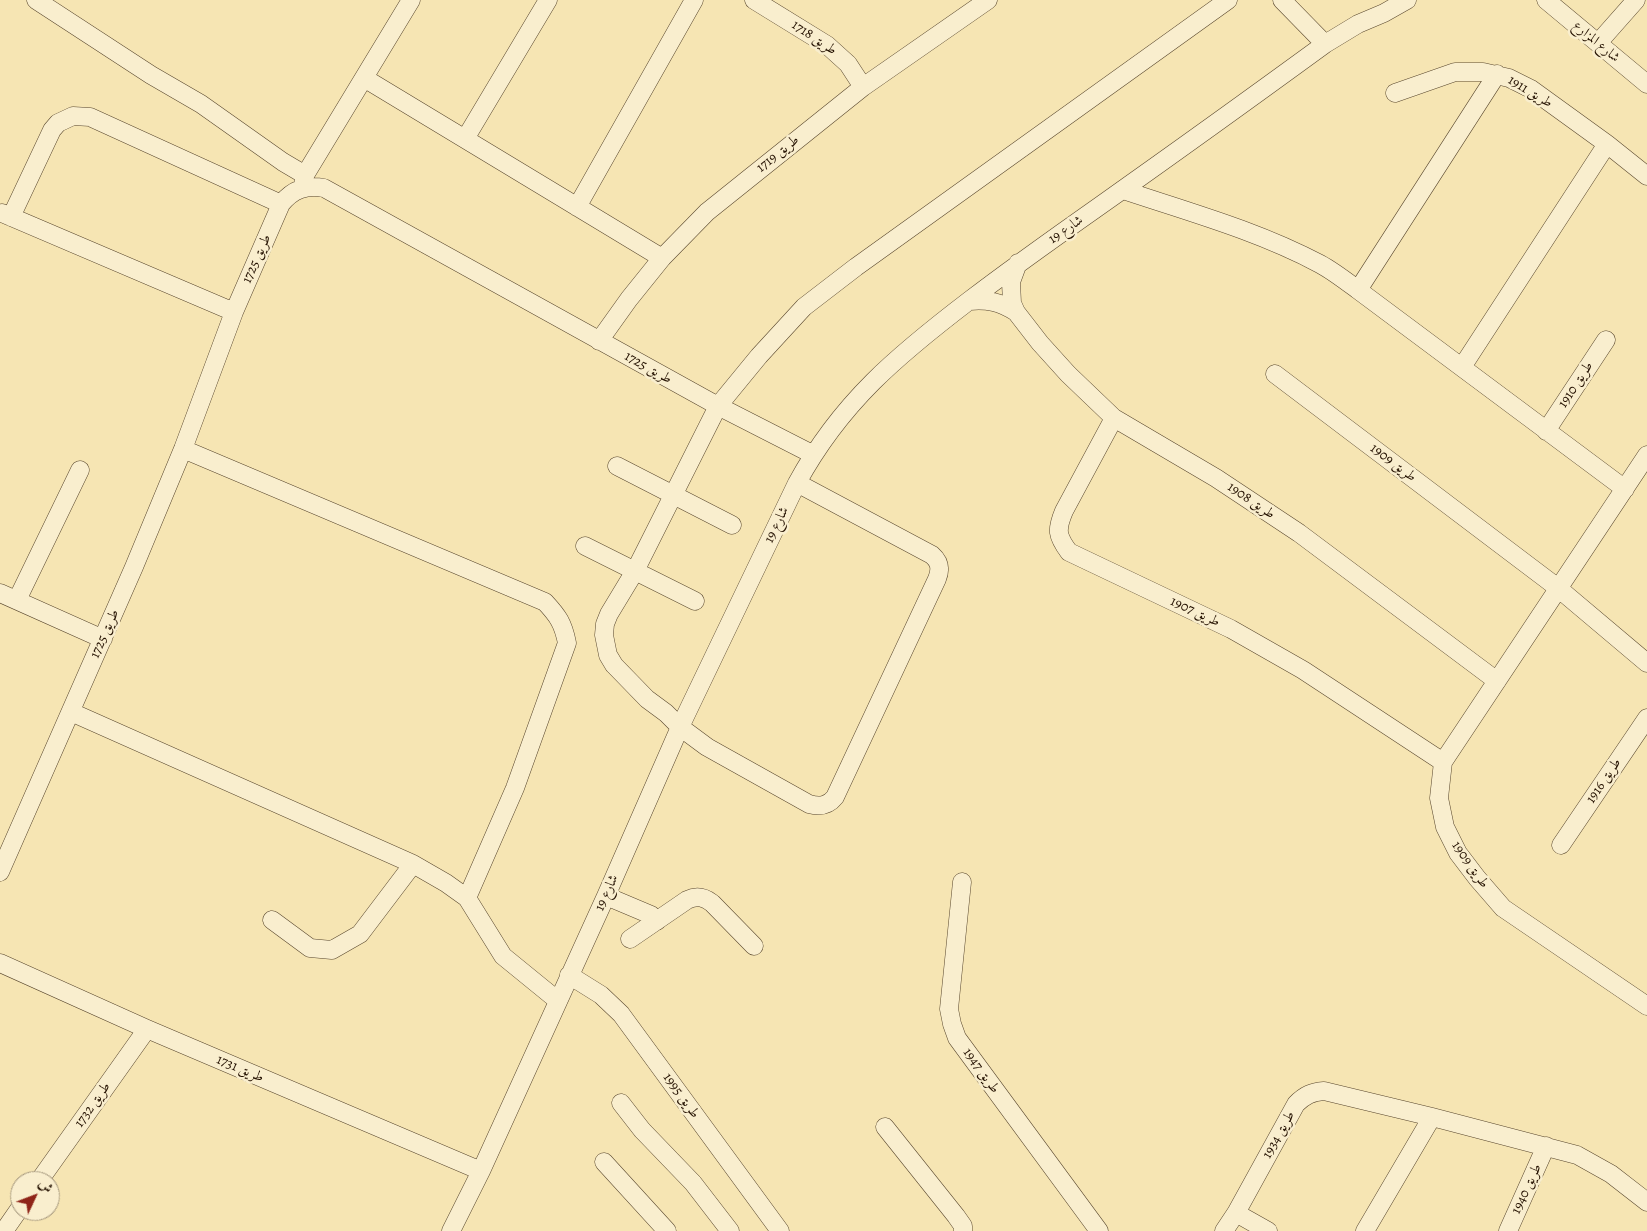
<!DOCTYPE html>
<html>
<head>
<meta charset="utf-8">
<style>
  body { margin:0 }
  #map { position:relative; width:1647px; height:1231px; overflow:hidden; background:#f6e5b3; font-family:Alegreya,Amiri,serif }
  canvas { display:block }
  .north { position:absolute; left:10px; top:1171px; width:50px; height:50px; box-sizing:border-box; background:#f9eece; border:1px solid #a4967c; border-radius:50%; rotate:47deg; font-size:14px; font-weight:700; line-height:20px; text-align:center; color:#241100 }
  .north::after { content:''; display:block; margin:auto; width:18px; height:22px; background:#8f2418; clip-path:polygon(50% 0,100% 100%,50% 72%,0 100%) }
</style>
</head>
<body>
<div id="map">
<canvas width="1647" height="1231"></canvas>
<div class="north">ش</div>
</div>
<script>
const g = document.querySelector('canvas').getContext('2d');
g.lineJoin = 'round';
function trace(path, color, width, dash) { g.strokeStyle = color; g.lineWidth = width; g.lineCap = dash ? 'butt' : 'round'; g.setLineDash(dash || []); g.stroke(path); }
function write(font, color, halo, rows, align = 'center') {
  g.font = font + ' Alegreya,Amiri,serif'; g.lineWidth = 5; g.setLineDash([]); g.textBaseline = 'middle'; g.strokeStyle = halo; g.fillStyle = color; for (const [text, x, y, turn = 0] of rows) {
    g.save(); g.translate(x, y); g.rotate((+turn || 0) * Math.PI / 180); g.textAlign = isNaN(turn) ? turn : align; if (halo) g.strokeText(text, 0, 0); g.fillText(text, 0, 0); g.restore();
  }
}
const minor = new Path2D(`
  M36 0 151 75 201 104 283 162 305 175
  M754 0 827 45 848 64 863 87
  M1282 0 1325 44
  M1546 0 1647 84
  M1598 43 1636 0
  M364 78 662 258
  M1395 93 1455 72H1483L1509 78 1531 89 1607 144 1647 176
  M465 139 548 0
  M303 185 305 175 411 0
  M1123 190C1189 212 1258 231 1320 264 1333 271 1346 281 1358 290L1625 489
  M577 207 694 0
  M2 213 234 312
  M11 217 52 130 58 123 73 116 90 117 281 204
  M1018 263 1011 282 1012 303 1016 312 1040 343 1068 374 1114 418 1216 478 1299 533 1497 681
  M1358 290 1497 74
  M969 301C987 299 1000 302 1016 312
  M599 341 629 299 662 258 707 212 863 87 988 0
  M1462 367 1607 144
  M1275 374 1558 588 1647 663
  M1114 418 1064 511C1056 530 1057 536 1069 552L1231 629 1303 670 1443 762
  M1546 431 1606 340
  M183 449 545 602C558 616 563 623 567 643L515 788 467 898 503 956 557 1000
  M1647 455 1443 762 1439 798 1445 827 1458 853 1477 878 1503 908 1647 1006
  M617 466 732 525
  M797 483 932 555C940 562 941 569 937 579L835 797C828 806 820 807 809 804L707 747 680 727 666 713 647 699 614 665 608 655 604 635 605 624 609 614 635 571 718 406 759 356 804 307 856 267 1228 0
  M585 546 695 601
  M0 593 103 639
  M17 600 80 470
  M71 712 413 864 446 883 467 898
  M1561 845 1647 718
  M0 872 134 567 183 449 234 312 281 204C293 189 306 185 324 188L718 406 812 454
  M962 882 949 1009 952 1024 957 1038 1099 1231
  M606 896 651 915 657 921
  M272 920 310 948 332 950 360 934 413 864
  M630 939 687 900C697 895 704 897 712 903L754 946
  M0 963 147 1029 481 1171
  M569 975 601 995 621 1014 780 1231
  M621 1103 642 1130 693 1183 730 1231
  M885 1127 956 1216 963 1226V1231
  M604 1162 667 1231
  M39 1181 147 1029
  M1236 1213 1268 1231
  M4 1231 20 1208
  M451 1231 481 1171 606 896 680 727 797 483C841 402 898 355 970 300 1013 267 1057 236 1101 205 1176 152 1251 98 1325 44L1358 24 1384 13 1407 0
  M1224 1231 1236 1213 1296 1104C1305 1095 1312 1092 1324 1091L1432 1117 1577 1155 1611 1174 1647 1202
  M1365 1231 1432 1117
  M1508 1231 1546 1146`);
const streetNames = [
  ["طريق 1718",814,38,34],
  ["شارع المزارع",1596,42,40],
  ["طريق 1911",1530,92,31],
  ["طريق 1719",778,154,-39],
  ["شارع 19",1066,230,-35],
  ["طريق 1725",257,259,-66],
  ["طريق 1725",648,368,29],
  ["طريق 1910",1576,385,-57],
  ["طريق 1909",1393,463,37],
  ["طريق 1908",1251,501,34],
  ["شارع 19",777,525,-64],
  ["طريق 1907",1195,612,25],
  ["طريق 1725",105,634,-66],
  ["طريق 1916",1604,781,-56],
  ["طريق 1909",1470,865,55],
  ["شارع 19",607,893,-66],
  ["طريق 1731",240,1069,23],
  ["طريق 1947",981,1071,54],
  ["طريق 1995",681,1096,54],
  ["طريق 1732",93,1105,-55],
  ["طريق 1934",1279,1135,-61],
  ["طريق 1940",1527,1189,-65]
];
trace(minor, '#58462d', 19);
trace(minor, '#f9eece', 18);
write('14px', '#241100', '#f9eece', streetNames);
</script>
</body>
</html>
